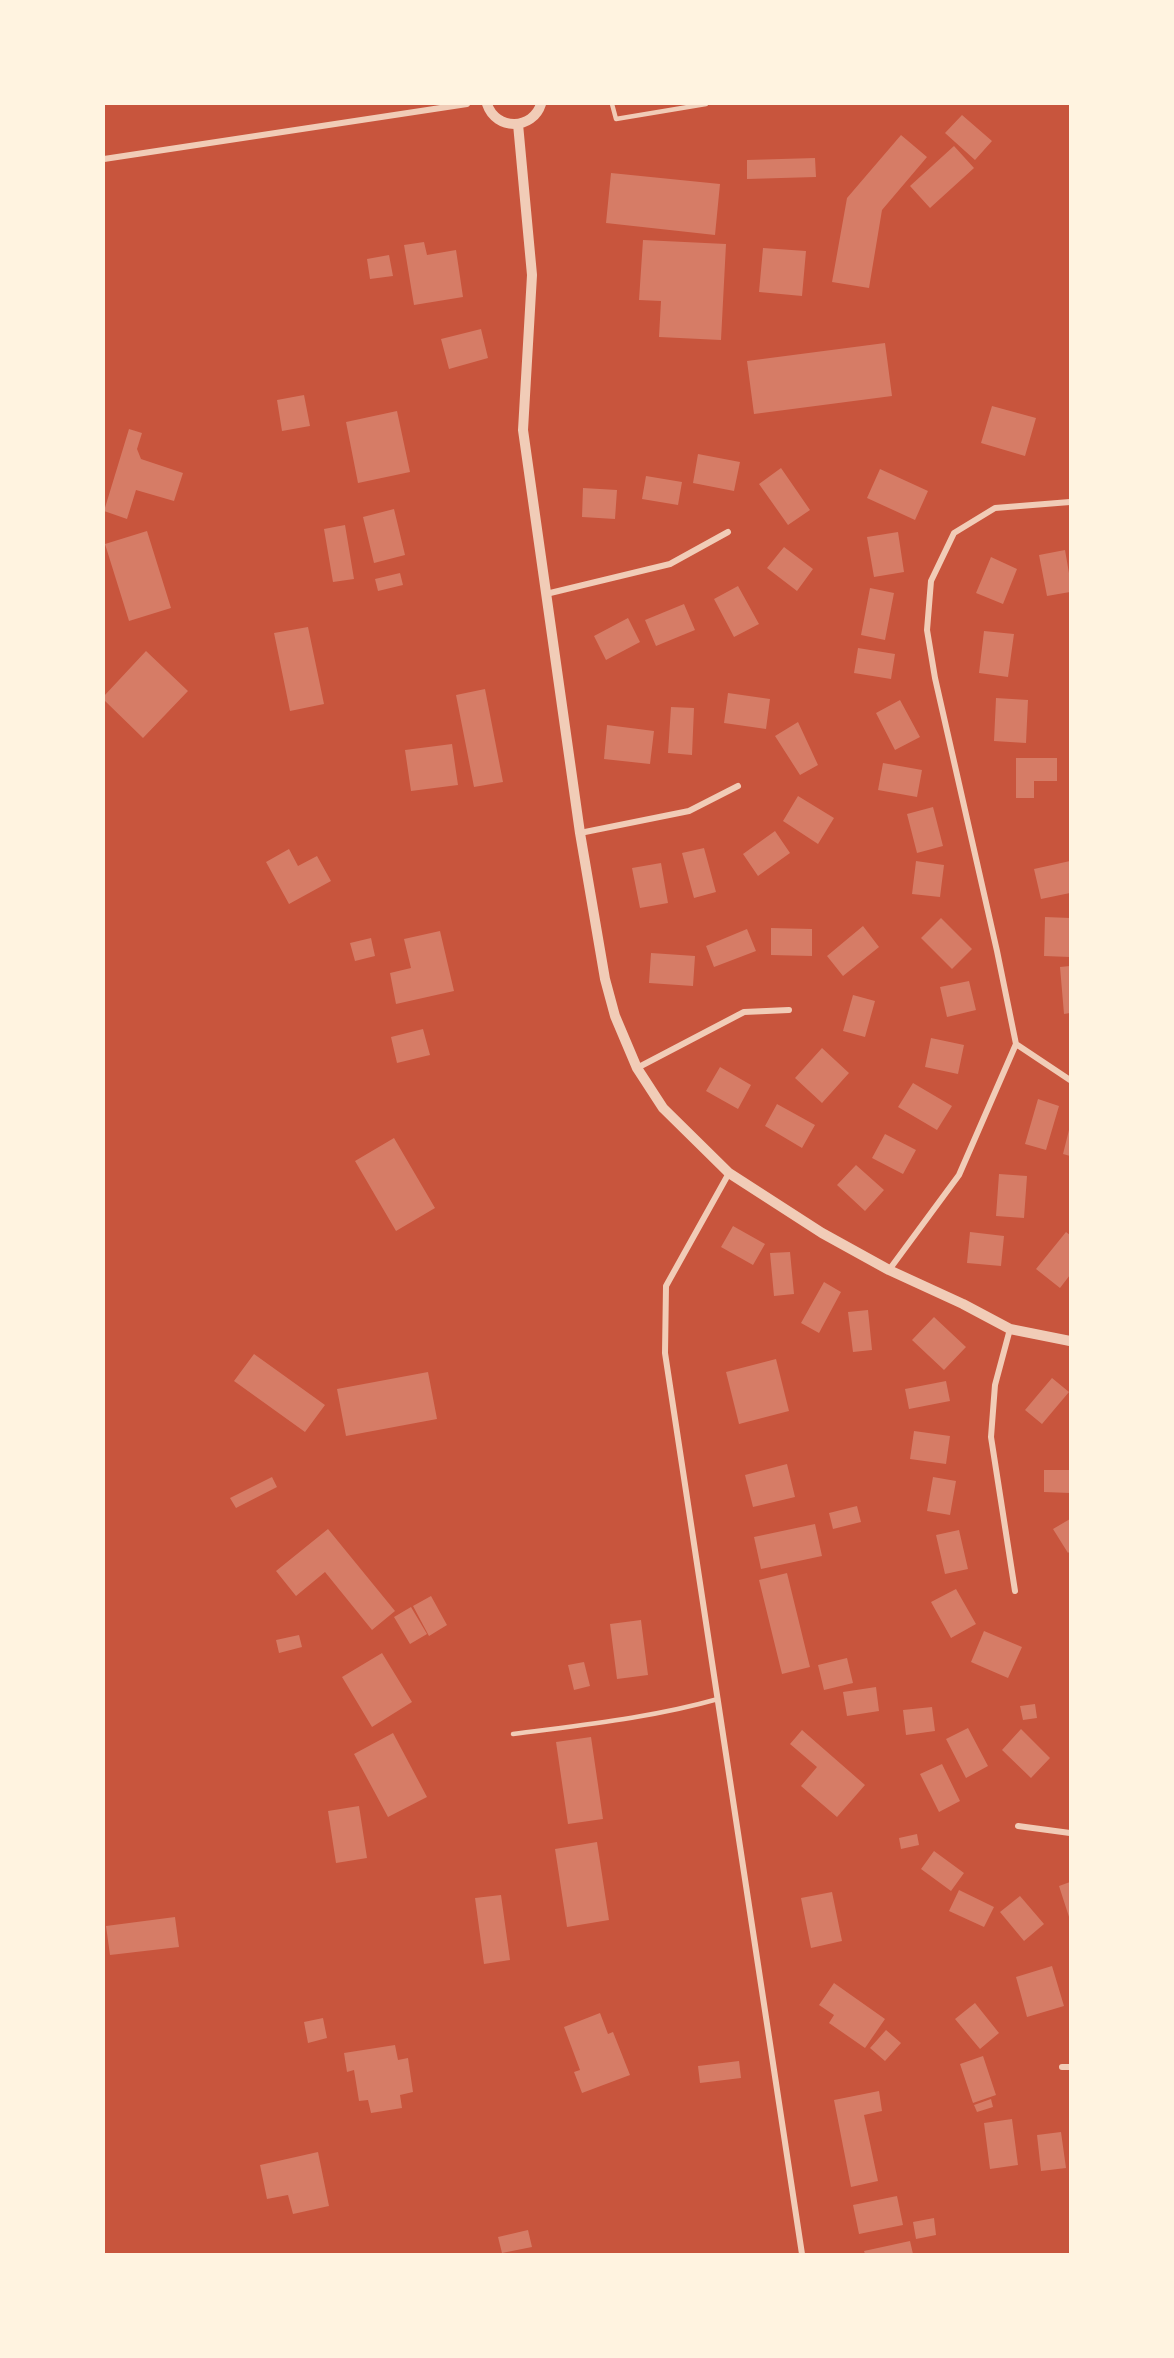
<!DOCTYPE html>
<html>
<head>
<meta charset="utf-8">
<style>
  body { margin:0 }
  #map { position:relative; width:1174px; height:2358px; overflow:hidden; background:#c8553d; font-family:"Varela Round",sans-serif }
  canvas { display:block }
  .frame { position:absolute; inset:0; border:105px solid #fff3e0; pointer-events:none }
</style>
</head>
<body>
<div id="map">
<canvas width="1174" height="2358"></canvas>
<div class="frame"></div>
</div>
<script>
const g = document.querySelector('canvas').getContext('2d');
g.lineJoin = 'round';
function fillPath(path, color) { g.fillStyle = color; g.fill(path, 'evenodd'); }
function trace(path, color, width, dash) { g.strokeStyle = color; g.lineWidth = width; g.lineCap = dash ? 'butt' : 'round'; g.setLineDash(dash || []); g.stroke(path); }
const building = new Path2D(`
  M962 115 992 141 975 160 945 133Z
  M901 135 927 157 882 210 869 288 832 282 847 198Z
  M954 146 974 168 930 208 910 186Z
  M815 158 816 177 747 179V160Z
  M611 173 720 184 715 235 606 223Z
  M643 240 726 244 721 340 659 337 661 301 639 300Z
  M424 242 427 255 456 250 463 297 414 305 404 245Z
  M763 248 806 251 802 296 759 292Z
  M389 255 393 276 370 279 367 259Z
  M481 329 488 358 449 369 441 339Z
  M885 343 892 396 754 414 747 361Z
  M304 395 310 426 282 431 277 400Z
  M992 406 1036 418 1025 456 981 443Z
  M397 411 410 472 358 483 346 422Z
  M129 429 142 433 137 449 141 459 183 473 174 501 136 490 127 519 104 511Z
  M698 454 740 462 734 491 693 483Z
  M781 468 810 510 788 525 759 484Z
  M880 469 928 491 915 520 867 498Z
  M646 476 682 482 678 505 642 499Z
  M583 488 617 490 615 519 582 517Z
  M394 509 405 555 374 563 363 517Z
  M345 525 354 579 333 582 324 529Z
  M147 531 171 608 129 621 105 544Z
  M898 532 904 572 874 577 867 537Z
  M784 547 813 569 797 591 767 568Z
  M1065 550 1070 579V592L1047 596 1039 555Z
  M991 557 1017 569 1003 604 976 593Z
  M400 573 403 585 378 591 375 579Z
  M738 586 759 624 734 637 714 599Z
  M870 588 894 593 885 640 861 635Z
  M684 604 695 630 656 646 645 620Z
  M628 618 640 642 606 660 594 636Z
  M308 627 324 704 290 711 274 633Z
  M984 631 1014 634 1008 677 979 673Z
  M858 648 895 654 891 679 854 673Z
  M146 651 188 691 143 738 104 700V696Z
  M485 689 503 782 474 787 456 695Z
  M728 693 770 699 766 729 724 723Z
  M996 698 1028 700 1026 743 994 741Z
  M900 700 920 737 895 750 876 713Z
  M671 707 694 708 692 755 668 753Z
  M798 722 818 765 800 775 775 736Z
  M607 725 654 731 650 764 604 759Z
  M452 744 458 785 411 791 405 750Z
  M1016 758H1057V781H1034V798H1016Z
  M883 763 922 770 917 797 878 790Z
  M798 796 834 818 818 844 783 821Z
  M933 807 943 846 917 853 907 814Z
  M775 831 790 853 758 876 743 854Z
  M704 848 716 892 694 898 682 853Z
  M289 849 298 866 317 856 331 881 289 904 266 862Z
  M916 861 944 865 940 897 912 894Z
  M1070 861V893L1041 899 1034 869Z
  M661 863 668 903 640 908 632 868Z
  M1045 917 1070 918V957L1044 956Z
  M941 918 972 949 952 969 921 938Z
  M863 926 879 947 843 976 827 956Z
  M771 928 812 929V956L771 955Z
  M747 929 756 951 714 967 706 946Z
  M440 931 454 991 396 1004 390 973 411 968 404 939Z
  M371 938 375 956 355 961 350 943Z
  M651 953 695 956 693 986 649 983Z
  M1070 966V1013L1064 1014 1060 967Z
  M969 981 976 1010 947 1017 940 987Z
  M853 995 875 1001 865 1037 843 1031Z
  M423 1029 430 1055 397 1063 391 1037Z
  M931 1038 964 1045 958 1074 925 1067Z
  M822 1048 849 1073 822 1103 795 1078Z
  M720 1067 751 1085 738 1109 706 1091Z
  M913 1083 952 1106 937 1130 898 1107Z
  M1038 1099 1059 1106 1046 1150 1025 1144Z
  M777 1104 815 1125 802 1148 765 1126Z
  M1070 1126V1156L1063 1154Z
  M885 1134 916 1150 903 1174 872 1158Z
  M394 1138 435 1208 396 1231 355 1161Z
  M856 1165 884 1190 865 1211 837 1185Z
  M999 1174 1027 1176 1024 1218 996 1216Z
  M733 1226 765 1244 753 1265 721 1247Z
  M970 1232 1004 1236 1001 1266 967 1263Z
  M1066 1232 1070 1235V1275L1060 1288 1036 1269Z
  M790 1252 794 1294 774 1296 770 1253Z
  M824 1282 841 1292 819 1333 801 1323Z
  M868 1310 872 1350 853 1352 848 1312Z
  M934 1317 966 1347 944 1370 912 1340Z
  M254 1354 325 1405 305 1432 234 1381Z
  M776 1359 789 1411 739 1424 726 1372Z
  M428 1372 437 1419 346 1436 337 1389Z
  M1052 1378 1069 1392 1042 1424 1025 1410Z
  M946 1381 950 1401 909 1409 905 1389Z
  M914 1431 950 1436 946 1464 910 1459Z
  M787 1464 795 1497 753 1507 745 1475Z
  M1044 1470H1070V1493L1044 1492Z
  M272 1477 277 1487 236 1508 230 1498Z
  M933 1477 956 1481 950 1515 927 1511Z
  M857 1506 861 1522 833 1529 829 1513Z
  M1070 1519V1551L1068 1553 1053 1529Z
  M815 1524 822 1556 761 1569 754 1537Z
  M328 1529 395 1611 372 1630 325 1572 296 1596 276 1571Z
  M959 1530 968 1569 945 1574 936 1535Z
  M787 1573 810 1667 782 1674 759 1580Z
  M956 1589 976 1624 951 1638 931 1602Z
  M431 1596 447 1625 429 1636 413 1606Z
  M411 1607 427 1634 410 1644 394 1617Z
  M641 1620 648 1675 617 1679 610 1624Z
  M984 1631 1022 1647 1008 1678 971 1662Z
  M299 1635 302 1647 279 1653 276 1640Z
  M382 1653 412 1702 372 1727 342 1677Z
  M847 1658 853 1683 824 1690 818 1665Z
  M584 1662 590 1686 574 1690 568 1665Z
  M876 1687 879 1711 847 1716 843 1692Z
  M1035 1704 1037 1718 1023 1720 1020 1706Z
  M932 1707 935 1731 906 1735 903 1710Z
  M968 1728 988 1766 966 1778 946 1739Z
  M1021 1729 1050 1758 1031 1778 1002 1750Z
  M802 1730 865 1785 837 1817 801 1786 817 1767 790 1744Z
  M393 1733 427 1797 388 1817 354 1754Z
  M591 1737 603 1819 568 1824 556 1742Z
  M942 1764 960 1801 939 1812 920 1774Z
  M359 1806 367 1858 336 1863 328 1811Z
  M917 1834 919 1845 901 1849 899 1838Z
  M597 1842 609 1920 567 1927 555 1849Z
  M934 1851 964 1873 951 1891 921 1869Z
  M1070 1882V1920L1059 1886Z
  M959 1890 994 1907 984 1927 949 1911Z
  M832 1892 842 1941 811 1948 801 1898Z
  M501 1895 510 1960 484 1964 475 1898Z
  M1020 1896 1044 1924 1024 1941 1000 1912Z
  M175 1917 179 1947 110 1955 106 1926Z
  M1052 1966 1064 2006 1027 2017 1016 1977Z
  M834 1983 885 2019 865 2048 829 2023 834 2015 819 2005Z
  M975 2003 999 2033 980 2049 955 2019Z
  M600 2013 608 2034 613 2032 630 2075 582 2093 574 2072 580 2070 564 2027Z
  M323 2018 327 2038 308 2043 304 2022Z
  M886 2030 901 2043 885 2061 870 2048Z
  M395 2045 398 2060 408 2058 413 2092 400 2095 402 2108 371 2113 368 2100 359 2101 354 2070 347 2072 344 2053Z
  M983 2056 996 2095 973 2103 960 2064Z
  M739 2061 741 2078 700 2083 698 2066Z
  M879 2091 882 2111 864 2115 878 2181 851 2187 834 2100Z
  M991 2099 993 2107 977 2112 974 2105Z
  M1012 2119 1018 2165 990 2169 984 2123Z
  M1061 2132 1066 2168 1041 2171 1037 2135Z
  M318 2152 329 2206 293 2214 288 2195 267 2199 260 2165Z
  M897 2196 903 2225 859 2234 853 2205Z
  M934 2218 936 2235 916 2239 913 2222Z
  M528 2230 532 2247 502 2253 498 2237Z
  M910 2241 913 2254H865L864 2251Z`);
const service = new Path2D(`
  M612 104 616 119 706 104
  M513 1734C581 1725 651 1718 718 1699`);
const minor = new Path2D(`
  M104 159 467 104
  M546 594 670 564 728 532
  M580 833 689 811 738 786
  M1016 1044 1070 1080
  M637 1068 744 1012 789 1010
  M729 1173 666 1286 665 1353 802 2254
  M889 1270 959 1175 1016 1044 997 951 935 678 927 630 931 581 954 533 995 508 1070 502
  M1010 1329 995 1385 991 1437 1015 1591
  M1018 1826 1070 1833
  M1062 2067H1070`);
const tertiary = new Path2D(`
  M487 104C496 131 533 130 541 104
  M518 124 532 275 523 430 580 833 605 979 615 1016 637 1068 663 1108 729 1173 822 1233 889 1270 963 1304 1010 1329 1070 1341`);
fillPath(building, '#d67c66');
trace(service, '#f1ccb7', 4.5);
trace(minor, '#f1ccb7', 6);
trace(tertiary, '#f1ccb7', 10);
</script>
</body>
</html>
